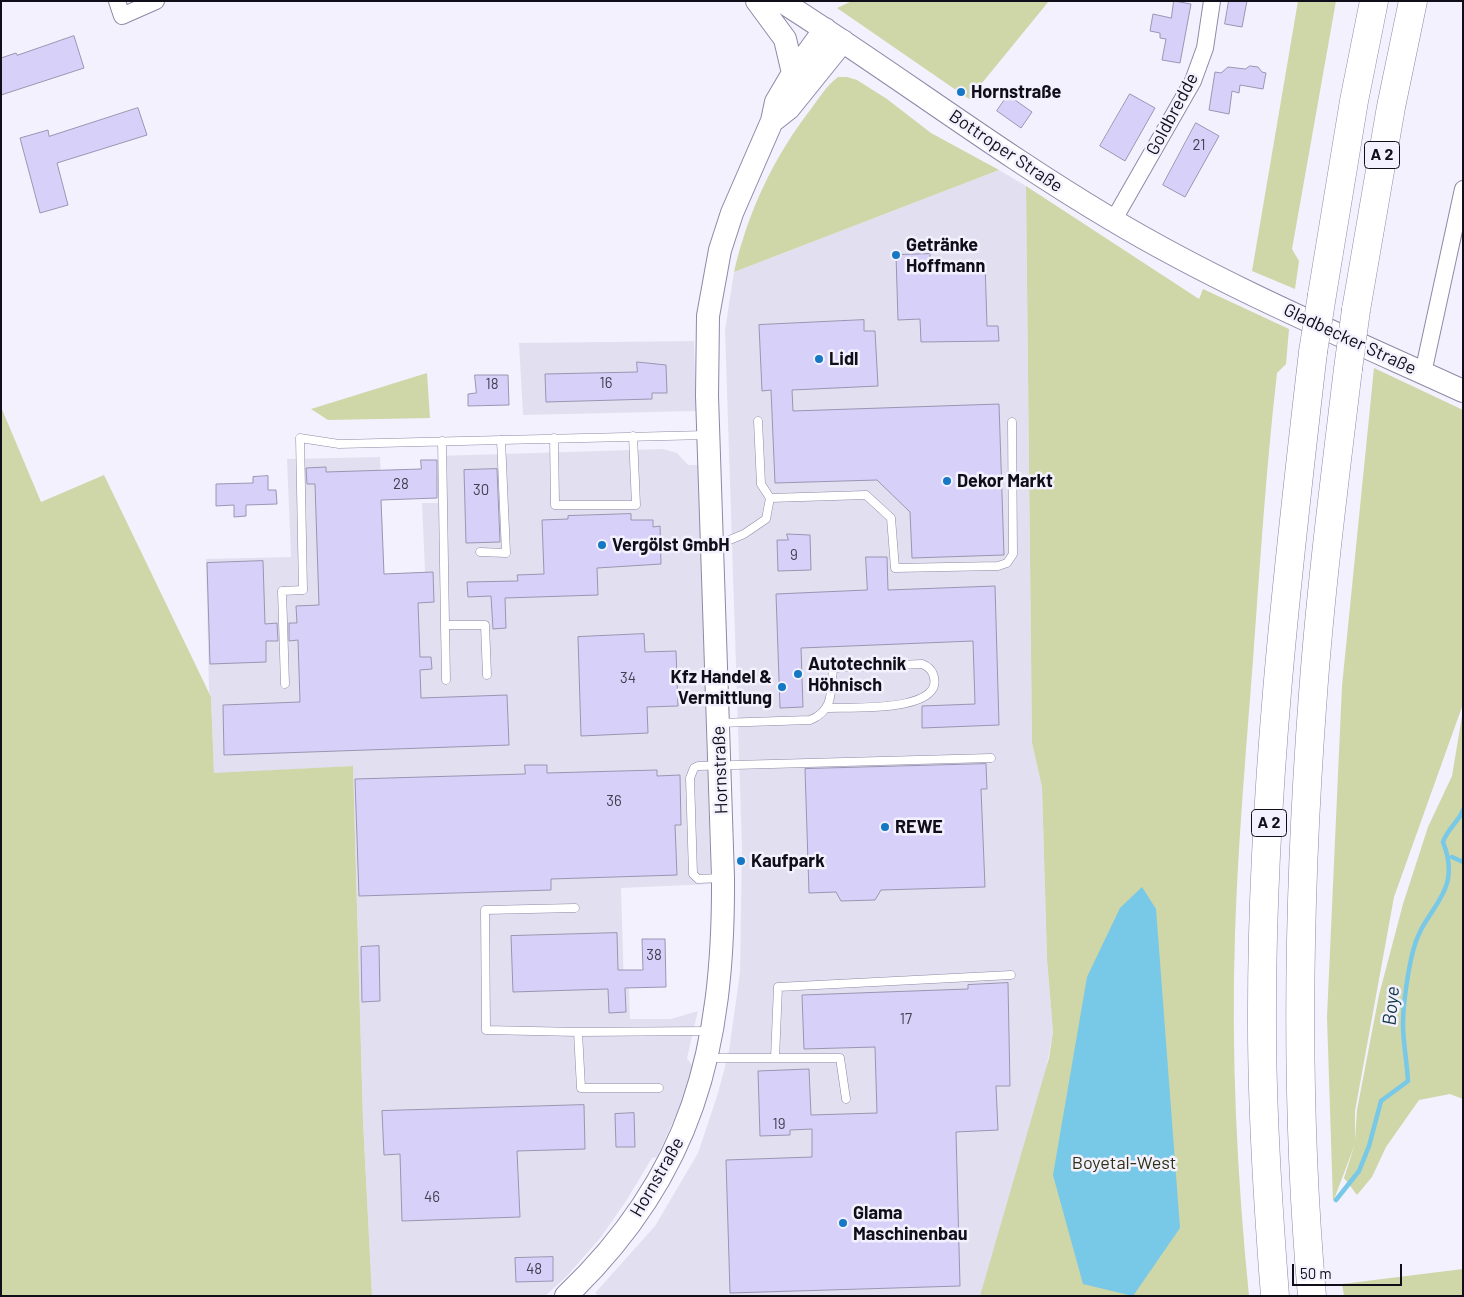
<!DOCTYPE html>
<html>
<head>
<meta charset="utf-8">
<style>
  body { margin:0 }
  #map { position:relative; width:1464px; height:1297px; overflow:hidden; background:#f3f1fe; font-family:Barlow,sans-serif }
  canvas { display:block }
  .frame { position:absolute; inset:0; border:2px solid #100e18; pointer-events:none }
  .scale { position:absolute; left:1292px; top:1264px; width:110px; height:22px; box-sizing:border-box; border:2px solid #100e18; border-top:0; padding-left:6px; font-size:15px; line-height:18px; white-space:nowrap; color:#100e18; -webkit-text-stroke:4px #f3f1fe; paint-order:stroke }
</style>
</head>
<body>
<div id="map">
<canvas width="1464" height="1297"></canvas>
<div class="frame"></div>
<div class="scale">50 m</div>
</div>
<script>
const g = document.querySelector('canvas').getContext('2d');
g.lineJoin = 'round';
function fillPath(path, color) { g.fillStyle = color; g.fill(path, 'evenodd'); }
function trace(path, color, width, dash) { g.strokeStyle = color; g.lineWidth = width; g.lineCap = dash ? 'butt' : 'round'; g.setLineDash(dash || []); g.stroke(path); }
function write(font, color, halo, rows, align = 'center') {
  g.font = font + ' Barlow,sans-serif'; g.lineWidth = 5; g.setLineDash([]); g.textBaseline = 'middle'; g.strokeStyle = halo; g.fillStyle = color; for (const [text, x, y, turn = 0] of rows) {
    g.save(); g.translate(x, y); g.rotate((+turn || 0) * Math.PI / 180); g.textAlign = isNaN(turn) ? turn : align; if (halo) g.strokeText(text, 0, 0); g.fillText(text, 0, 0); g.restore();
  }
}
const built = new Path2D(`
  M999 170 1026 186 1032 743 1042 787 1047 959 1053 1032 1004 1296H599L595 1293 655 1226 698 1153 718 1093 729 1051 740 972 742 849 725 330 734 272Z
  M694 341 696 411 523 415 519 343Z
  M663 449 677 453 688 465H698L711 884 621 888 624 989H629L630 1019H671L698 1011 687 1058 693 1067 682 1102 657 1157 652 1158 626 1201 601 1237 567 1276 545 1296H372L363 1121 353 766 214 774 211 697 209 691 206 559 291 557 287 459 380 457 384 574 425 572 422 503H439L438 456Z`);
const green = new Path2D(`
  M852 1H1049L969 99 837 8Z
  M1298 1H1336L1292 249 1299 261 1295 289 1252 271Z
  M838 77H847L857 80 887 99 931 133 999 170 734 272C748 212 773 158 811 109 819 98 827 85 838 77Z
  M1026 186 1199 299 1203 289 1289 329 1286 364 1277 373C1266 469 1260 564 1253 660 1246 751 1238 843 1235 934 1231 1054 1237 1176 1249 1296H980L1049 1058 1053 1032 1047 959 1042 787 1032 743Z
  M1374 368 1463 410V704L1394 897 1355 1111V1141L1357 1110 1379 995 1403 904 1428 827 1452 776 1463 710V1099L1450 1094 1419 1100 1386 1147 1372 1177 1357 1195 1344 1178 1355 1144 1333 1202 1327 1017 1342 686Z
  M427 373 430 418 328 420 311 409Z
  M1 407 41 502 104 475 211 697 214 773 353 766 363 1121 372 1296H1Z
  M1463 1269V1296H1344L1342 1284Z`);
const water = new Path2D(`
  M1142 887 1156 909 1180 1228 1133 1296 1083 1284 1053 1175 1087 977 1120 908Z`);
const stream = new Path2D(`
  M1452 857 1463 862
  M1336 1200 1359 1171 1369 1146 1381 1101 1408 1081C1407 1062 1403 1043 1403 1024 1403 1005 1408 970 1413 951 1423 907 1464 895 1443 842 1448 828 1460 820 1463 810`);
const building = new Path2D(`
  M1174 1 1191 4 1180 63 1162 60 1166 39 1160 38V33L1150 31 1153 14 1171 18Z
  M1229 1H1247L1242 27 1225 24Z
  M74 36 84 68 1 95V58L16 53 17 55Z
  M1250 66 1258 67 1262 72 1266 73 1263 89 1240 85 1239 93 1232 91 1229 114 1209 110 1215 72 1221 73 1228 67 1245 69Z
  M1130 94 1155 108 1125 161 1100 146Z
  M1008 95 1032 112 1021 128 997 111Z
  M138 108 147 135 57 163 68 205 40 213 20 138 48 130 49 136Z
  M1196 123 1219 136 1185 197 1163 185Z
  M930 254V264L985 263 987 326H998L999 341 921 342 920 319 898 320 896 255Z
  M864 320V331H875L878 386 792 390 793 411 999 404 1004 555 912 558 910 512 877 480 775 483 771 390 762 391 759 325Z
  M637 362 666 365 667 393H652V399L546 402 545 374 637 372Z
  M475 375H508L509 405 468 406V394L476 393Z
  M421 460H437V498L381 500 384 574 433 572 434 602 418 603 420 657H431L432 669 420 670 421 698 507 695 509 745 224 755 223 705 300 702 298 640 289 641V623H297L296 606 319 605 315 484H307L306 468 326 467V472L421 469Z
  M497 469 500 542 466 543 464 470Z
  M268 476V490H276L277 504 246 505V516L234 517V505L216 506V484L253 483V477Z
  M631 514V520H653V527L660 526 661 564 597 568 598 595 505 598 506 628 493 629 491 596 468 597 467 582 518 581 517 575 544 574 542 520 568 519V516Z
  M787 534 810 535 811 570 778 571 777 540H788Z
  M866 557H887L888 590 995 586 999 725 922 728V706L975 704 973 641 801 648 803 707 780 708 776 594 867 590Z
  M263 561 265 624 277 623 278 641H266V662L210 664 207 563Z
  M644 634 645 652 676 651 678 706 647 707 648 733 581 736 578 637Z
  M986 764 987 789H981L985 887 881 890 875 900 841 901 836 892 809 893 805 769Z
  M525 765H547V773L657 770V776L680 775 681 825H675L677 875 551 879V890L359 896 355 779 525 774Z
  M617 933 618 970H643L642 939H665L666 987 625 988 626 1012 609 1013 608 989 513 992 511 936Z
  M379 946 380 1001 362 1002 361 947Z
  M1008 983 1010 1086H996L998 1130 956 1132 960 1286 730 1293 726 1160 812 1157V1129L790 1130V1135L760 1136 758 1071 809 1069 811 1115 877 1113 875 1047 804 1049 802 995 968 989V985Z
  M584 1105 585 1149 517 1151 520 1217 402 1221 400 1154 384 1155 382 1111Z
  M634 1113 635 1147H616L615 1114Z
  M553 1257V1281L516 1282 515 1258Z`);
const lane = new Path2D(`
  M554 438 555 505H636L633 436
  M442 441 445 625H485L487 675
  M770 498 866 495 891 518 895 568 998 566 1007 563 1013 554 1012 422
  M715 546 744 534 766 519 770 498 761 484 758 421
  M480 552 506 553 501 440
  M445 625 446 680
  M285 684 282 591 303 590 300 438 339 444 707 435
  M719 723 810 720C834 711 831 690 833 668L922 664C927 666 931 669 933 674 948 713 849 707 828 708
  M722 878 698 879 693 874 690 778 694 768 698 766 991 758
  M575 908 485 910 486 1030 578 1032 709 1031
  M578 1032 581 1088H659
  M709 1058H840L846 1099
  M775 1058 778 987 1011 975`);
const street = new Path2D(`
  M117 1 122 16 156 1
  M1113 221 1193 81 1205 48 1212 1
  M1423 373 1463 189`);
const secondary = new Path2D(`
  M757 1 785 39 793 73
  M781 1C893 72 998 152 1111 219 1223 286 1345 337 1463 391
  M775 119 789 108 843 41
  M566 1296C693 1175 724 1048 723 878L707 396 708 316 720 250 732 213 772 121 776 102 793 73 825 29`);
const highway = new Path2D(`
  M1322 295 1354 101 1374 1
  M1356 310 1391 107 1413 1
  M1275 1296C1268 1206 1262 1115 1262 1025 1261 800 1287 575 1313 352
  M1312 1296C1294 1095 1298 894 1313 694 1321 585 1335 477 1348 369`);
const highwayBridge = new Path2D(`
  M1313 352 1322 295
  M1348 369 1356 310`);
const markers = [
  [961,92,5,"#1677c3"],
  [896,255,5,"#1677c3"],
  [819,359,5,"#1677c3"],
  [947,481,5,"#1677c3"],
  [602,545,5,"#1677c3"],
  [798,674,5,"#1677c3"],
  [782,687,5,"#1677c3"],
  [885,827,5,"#1677c3"],
  [741,861,5,"#1677c3"],
  [843,1223,5,"#1677c3"]
];
const numberNames = [
  ["21",1199,145],
  ["16",606,383],
  ["18",492,384],
  ["28",401,484],
  ["30",481,490],
  ["9",794,555],
  ["34",628,678],
  ["36",614,801],
  ["38",654,955],
  ["17",906,1019],
  ["19",779,1124],
  ["46",432,1197],
  ["48",534,1269]
];
const shields = [
  [1382,155,35],
  [1269,823,35]
];
const shieldNames = [
  ["A 2",1382,155],
  ["A 2",1269,823]
];
const poiNames = [
  ["Hornstraße",971,92],
  ["Getränke",906,245],
  ["Hoffmann",906,266],
  ["Lidl",829,359],
  ["Dekor Markt",957,481],
  ["Vergölst GmbH",612,545],
  ["Autotechnik",808,664],
  ["Höhnisch",808,685],
  ["Kfz Handel &",772,677,"right"],
  ["Vermittlung",772,698,"right"],
  ["REWE",895,827],
  ["Kaufpark",751,861],
  ["Glama",853,1213],
  ["Maschinenbau",853,1234]
];
const streetNames = [
  ["Goldbredde",1172,114,-62],
  ["Bottroper Straße",1006,151,34],
  ["Gladbecker Straße",1350,339,25],
  ["Hornstraße",720,770,-92],
  ["Hornstraße",657,1177,-60]
];
const parkNames = [
  ["Boyetal-West",1124,1163]
];
const waterNames = [
  ["Boye",1391,1006,-85]
];
fillPath(built, '#e2e0f0');
fillPath(green, '#cfd6a8');
fillPath(water, '#78c8e8');
trace(stream, '#78c8e8', 4.5);
fillPath(building, '#d7d1f9');
trace(building, '#9a95b2', 1);
trace(lane, '#8e89a6', 9);
trace(street, '#8e89a6', 18);
trace(secondary, '#8e89a6', 24);
trace(highway, '#8e89a6', 29);
trace(lane, '#fff', 8);
trace(street, '#fff', 16);
trace(secondary, '#fff', 22);
trace(highway, '#fff', 28);
trace(highwayBridge, '#8e89a6', 29, []);
trace(highwayBridge, '#fff', 28);
for (const [x, y, r, color] of markers) { const dot = new Path2D(); dot.arc(x, y, r, 0, 2 * Math.PI); g.fillStyle = color; g.fill(dot); trace(dot, '#f3f1fe', 2); }
write('15px', '#423f50', null, numberNames);
for (const [x, y, w] of shields) { const box = new Path2D(); box.roundRect(x - w / 2, y - 13.5, w, 27, 4); g.fillStyle = '#f3f1fe'; g.fill(box); trace(box, '#100e18', 1); }
write('bold 16px', '#100e18', null, shieldNames);
write('bold 18px', '#100e18', '#f3f1fe', poiNames, 'left');
write('18px', '#100e18', '#f3f1fe', streetNames);
write('18px', '#2e3113', '#f3f1fe', parkNames);
write('italic 19px', '#103643', '#f3f1fe', waterNames);
</script>
</body>
</html>
